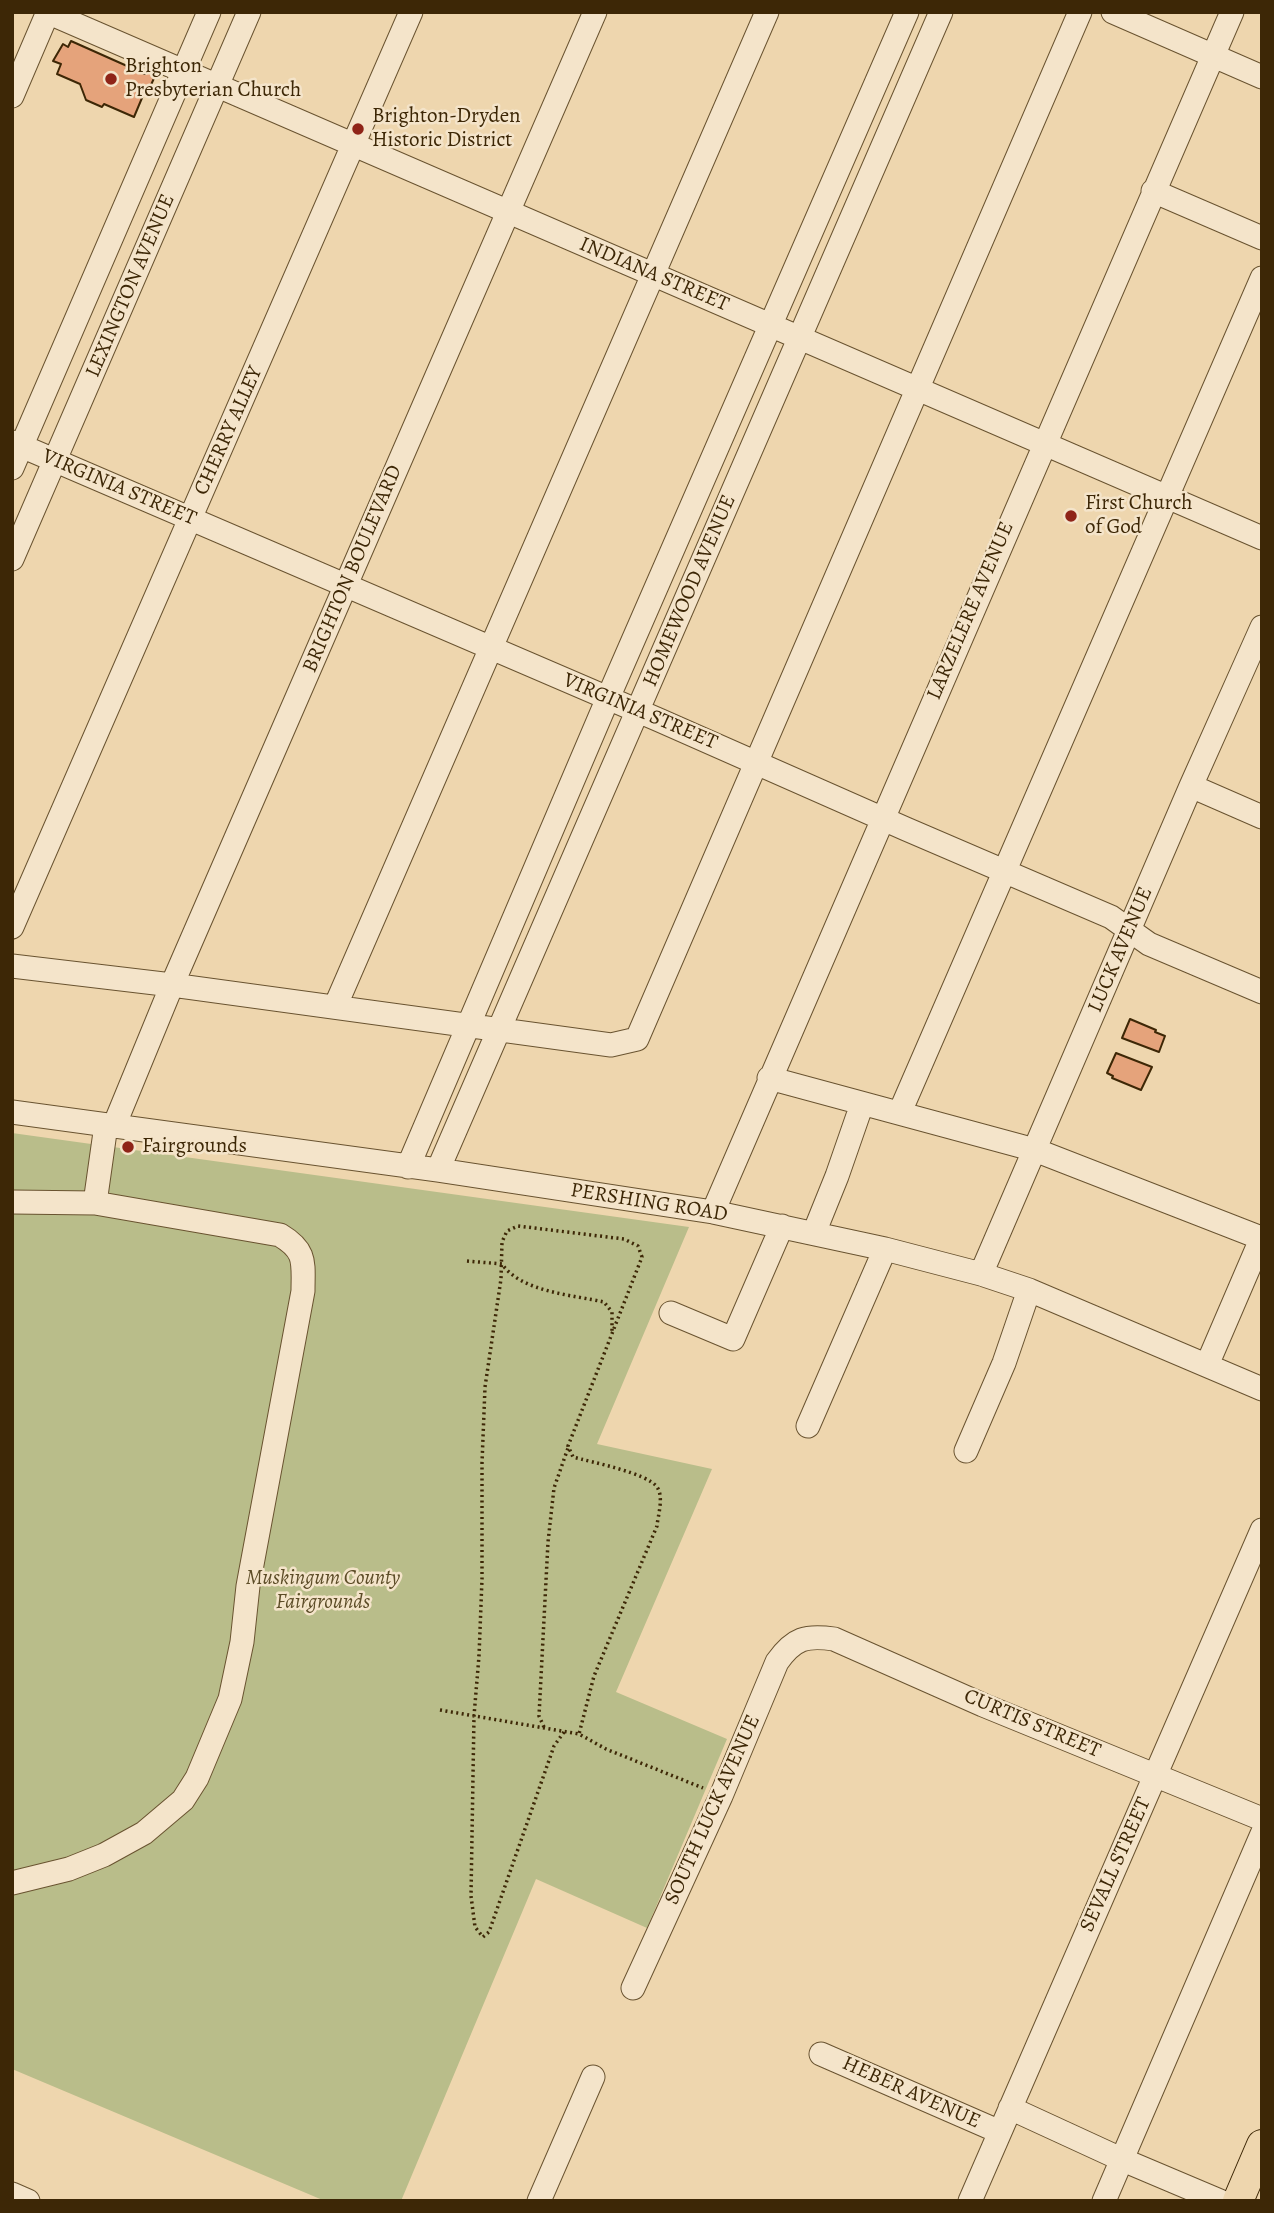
<!DOCTYPE html>
<html>
<head>
<meta charset="utf-8">
<style>
  body { margin:0 }
  #map { position:relative; width:1274px; height:2213px; overflow:hidden; background:#eed6ae; font-family:Alegreya,serif }
  canvas { display:block }
  .frame { position:absolute; inset:0; border:14px solid #3d2706; pointer-events:none }
</style>
</head>
<body>
<div id="map">
<canvas width="1274" height="2213"></canvas>
<div class="frame"></div>
</div>
<script>
const g = document.querySelector('canvas').getContext('2d');
g.lineJoin = 'round';
function fillPath(path, color) { g.fillStyle = color; g.fill(path, 'evenodd'); }
function trace(path, color, width, dash) { g.strokeStyle = color; g.lineWidth = width; g.lineCap = dash ? 'butt' : 'round'; g.setLineDash(dash || []); g.stroke(path); }
function write(font, color, halo, rows, align = 'center') {
  g.font = font + ' Alegreya,serif'; g.lineWidth = 5; g.setLineDash([]); g.textBaseline = 'middle'; g.strokeStyle = halo; g.fillStyle = color; for (const [text, x, y, turn = 0] of rows) {
    g.save(); g.translate(x, y); g.rotate((+turn || 0) * Math.PI / 180); g.textAlign = isNaN(turn) ? turn : align; if (halo) g.strokeText(text, 0, 0); g.fillText(text, 0, 0); g.restore();
  }
}
const green = new Path2D(`
  M12 1133 689 1227 597 1444 712 1469 616 1692 727 1739 647 1928 536 1879 401 2201H325L12 2069Z`);
const building = new Path2D(`
  M71 41 145 74 146 70 156 74 150 87 147 86 134 117 104 104 102 107 86 100 80 84 57 74 61 64 53 61 63 44 68 47Z
  M1130 1019 1156 1030 1155 1032 1165 1036 1159 1052 1122 1038Z
  M1116 1053 1152 1067 1141 1090 1112 1078 1113 1076 1107 1073Z`);
const path = new Path2D(`
  M467 1261 502 1264C521 1292 573 1295 604 1302L612 1312V1334
  M440 1710 579 1734 606 1749 703 1788
  M544 1727 539 1716 548 1542 554 1488 568 1448
  M564 1732 554 1746 489 1932 483 1937 475 1927 471 1896 474 1716 479 1656 482 1579V1463L485 1387 501 1279 502 1242 507 1231 518 1226 624 1239 638 1246 642 1257 568 1446 573 1457C591 1462 647 1473 657 1487 664 1497 658 1515 657 1526L594 1676 579 1734`);
const minor = new Path2D(`
  M47 12 1262 538
  M1113 12 1262 77
  M12 96 48 12
  M1153 191 1262 238
  M12 442 659 720 906 829 1111 917 1149 944 1262 992
  M12 468 209 12
  M12 559 249 12
  M1191 786 1262 817
  M12 927 411 12
  M12 966 172 985 611 1045 637 1039 1080 12
  M335 1007 767 12
  M769 1078 1035 1150 1261 1238
  M12 1112 438 1170 713 1212 885 1249 981 1274 1029 1290 1262 1389
  M900 1112 1262 278
  M114 1126 172 985 595 12
  M408 1167 608 698 907 12
  M438 1170 941 12
  M12 1202 95 1203 280 1235C307 1251 303 1263 303 1291L248 1586 242 1642 230 1699 197 1778 183 1800 144 1833 104 1855 69 1869 12 1883
  M95 1203 106 1125
  M713 1212 1232 12
  M814 1233 837 1176 862 1104
  M981 1274 1191 786 1262 627
  M671 1313 733 1339 782 1226
  M1207 1365 1262 1237
  M808 1426 885 1249
  M966 1451 1004 1363 1029 1290
  M633 1988 721 1796 777 1662C794 1638 806 1635 834 1639L983 1705 1262 1819
  M821 2054 1000 2132
  M1010 2108 1123 2160 1220 2201
  M12 2194 28 2201
  M539 2201 593 2077
  M970 2201 1262 1530
  M1104 2201 1262 1834`);
const major = new Path2D(`
  M1238 2201 1262 2145`);
const markers = [
  [111,79,7,"#8f2418"],
  [358,129,7,"#8f2418"],
  [1071,516,7,"#8f2418"],
  [128,1147,7,"#8f2418"]
];
const poiNames = [
  ["Brighton",125,67],
  ["Presbyterian Church",125,91],
  ["Brighton-Dryden",372,117],
  ["Historic District",372,141],
  ["First Church",1085,504],
  ["of God",1085,528],
  ["Fairgrounds",142,1147]
];
const streetNames = [
  ["INDIANA STREET",654,275,23],
  ["LEXINGTON AVENUE",131,286,-67],
  ["CHERRY ALLEY",229,431,-66],
  ["VIRGINIA STREET",119,488,23],
  ["BRIGHTON BOULEVARD",353,569,-67],
  ["HOMEWOOD AVENUE",690,591,-67],
  ["LARZELERE AVENUE",971,611,-67],
  ["VIRGINIA STREET",640,712,23],
  ["LUCK AVENUE",1121,950,-67],
  ["PERSHING ROAD",649,1203,9],
  ["CURTIS STREET",1032,1724,23],
  ["SOUTH LUCK AVENUE",713,1810,-66],
  ["SEVALL STREET",1116,1865,-66],
  ["HEBER AVENUE",911,2093,24]
];
const parkNames = [
  ["Muskingum County",323,1579],
  ["Fairgrounds",323,1603]
];
fillPath(green, '#b9bd8a');
fillPath(building, '#e5a37b');
trace(building, '#3d2706', 2);
trace(minor, '#695330', 25);
trace(major, '#3d2706', 32);
trace(path, '#3d2706', 3.5, [2, 3.5]);
trace(minor, '#f4e4ca', 23);
trace(major, '#eed6ae', 30);
for (const [x, y, r, color] of markers) { const dot = new Path2D(); dot.arc(x, y, r, 0, 2 * Math.PI); g.fillStyle = color; g.fill(dot); trace(dot, '#f4e4ca', 2.5); }
write('21px', '#3d2706', '#f4e4ca', poiNames, 'left');
write('21px', '#3d2706', '#f4e4ca', streetNames);
write('italic 21px', '#5c4c27', '#f4e4ca', parkNames);
</script>
</body>
</html>
